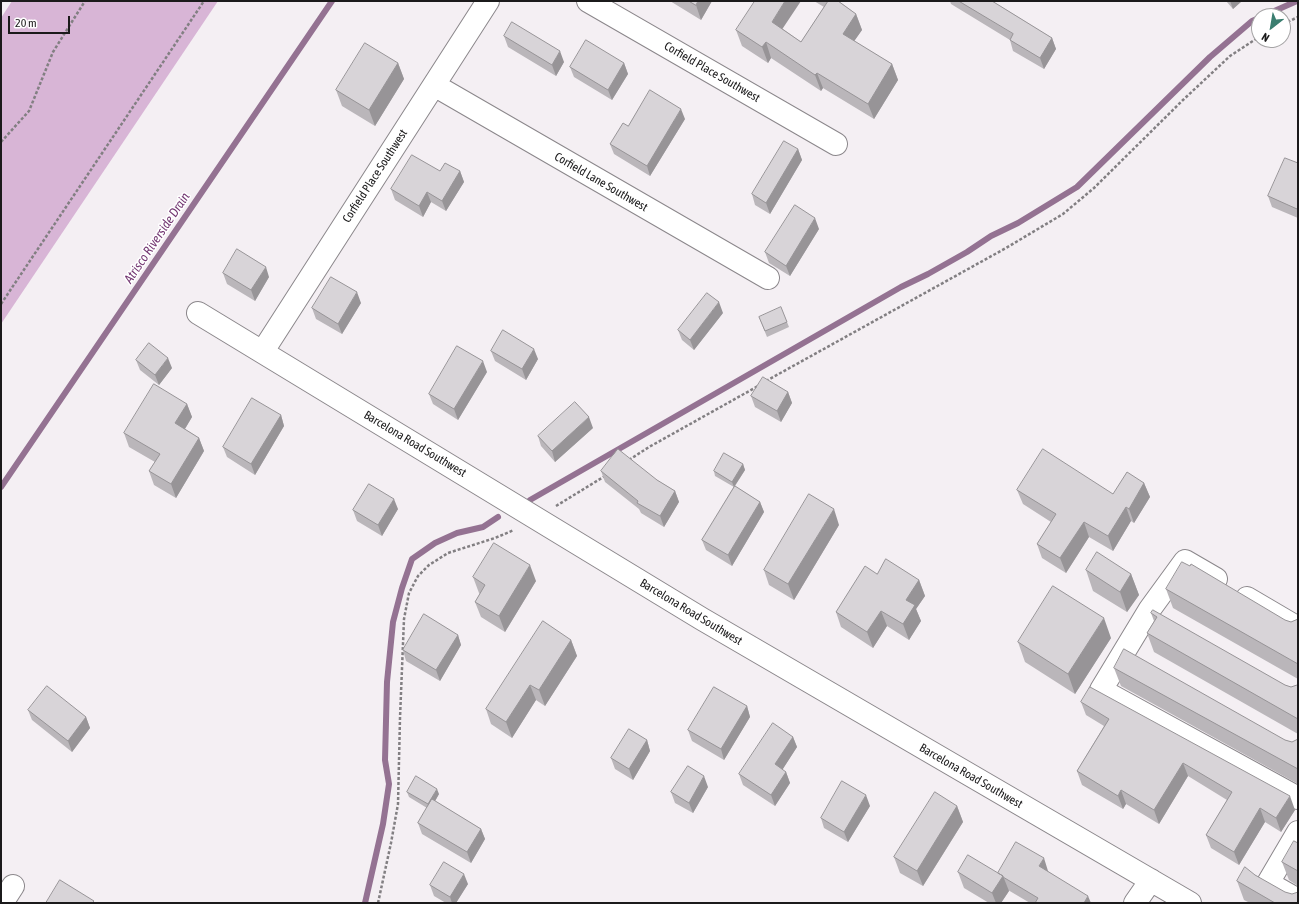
<!DOCTYPE html>
<html>
<head>
<meta charset="utf-8">
<style>
  body { margin:0 }
  #map { position:relative; width:1299px; height:904px; overflow:hidden; background:#f4eff3; font-family:"Asap Condensed",sans-serif }
  canvas { display:block }
  .frame { position:absolute; inset:0; border:2px solid #1b1a1b; pointer-events:none }
  .north { position:absolute; left:1251px; top:8px; width:40px; height:40px; box-sizing:border-box; background:#fff; border:1px solid #a4a3a4; border-radius:50%; rotate:211deg; font-size:11px; font-weight:700; line-height:16px; text-align:center; color:#1b1a1b }
  .north::after { content:''; display:block; margin:auto; width:14px; height:18px; background:#3b7e70; clip-path:polygon(50% 0,100% 100%,50% 72%,0 100%) }
  .scale { position:absolute; left:8px; top:16px; width:62px; height:18px; box-sizing:border-box; border:2px solid #1b1a1b; border-top:0; padding-left:5px; font-size:12px; line-height:14px; white-space:nowrap; color:#1b1a1b; -webkit-text-stroke:3px #fff; paint-order:stroke }
</style>
</head>
<body>
<div id="map">
<canvas width="1299" height="904"></canvas>
<div class="frame"></div>
<div class="north">N</div>
<div class="scale">20 m</div>
</div>
<script>
const g = document.querySelector('canvas').getContext('2d');
g.lineJoin = 'round';
function fillPath(path, color) { g.fillStyle = color; g.fill(path, 'evenodd'); }
function trace(path, color, width, dash) { g.strokeStyle = color; g.lineWidth = width; g.lineCap = dash ? 'butt' : 'round'; g.setLineDash(dash || []); g.stroke(path); }
function write(font, color, halo, rows, align = 'center') {
  g.font = font + ' "Asap Condensed",sans-serif'; g.lineWidth = 3; g.setLineDash([]); g.textBaseline = 'middle'; g.strokeStyle = halo; g.fillStyle = color; for (const [text, x, y, turn = 0] of rows) {
    g.save(); g.translate(x, y); g.rotate((+turn || 0) * Math.PI / 180); g.textAlign = isNaN(turn) ? turn : align; if (halo) g.strokeText(text, 0, 0); g.fillText(text, 0, 0); g.restore();
  }
}
const green = new Path2D(`
  M12 1H218L1 324V18Z`);
const stream = new Path2D(`
  M1263 16 1297 1
  M1 487 332 1
  M530 500 901 287 928 274 967 252 991 236 1018 223 1077 187 1210 57 1252 21 1259 18
  M365 903 383 824 389 784 385 760 387 682 393 622 402 588 412 559 435 543 457 533 483 527 498 517`);
const path = new Path2D(`
  M1283 24 1298 17
  M1 142 29 111 53 52 85 1
  M1 304 204 1
  M766 381 1006 248 1063 214 1094 188 1183 100 1230 56 1259 37
  M629 460 649 447 760 385
  M556 506 605 476
  M378 903 391 843 398 804 400 718 404 619 409 593 418 576 429 565 448 553 495 538 514 530`);
const minor = new Path2D(`
  M588 1 836 144
  M434 85 768 278
  M198 313 702 619 1190 903
  M263 351 488 1
  M1216 579 1185 561 1150 609 1101 690 1298 798
  M1247 598 1298 628
  M1298 832 1268 883 1298 900
  M2 903 13 886
  M1135 903 1151 880`);
const wall = new Path2D(`
  M670 1H712L701 20Z
  M814 1H841L840 2 856 14 862 30 854 41 892 64 898 80 874 119 823 88 821 91 771 58 768 63 742 46 736 30 783 29 801 42 824 7Z
  M950 1H992L1052 38 1056 49 1044 69 1013 51 1010 40 951 4Z
  M1226 1H1242L1233 9Z
  M504 36 564 62 556 76 508 47Z
  M398 63 404 79 375 126 342 106 336 90Z
  M624 63 628 74 612 100 574 77 570 67Z
  M685 119 650 176 614 154 610 144 628 126Z
  M798 149 802 160 770 214 755 205 752 194Z
  M1298 163V218L1272 207 1268 196Z
  M440 171H460L464 182 446 211 431 202 423 217 395 200 391 189Z
  M819 229 790 276 769 263 765 252Z
  M223 273 269 277 255 301 227 284Z
  M361 303 342 334 316 319 312 308Z
  M723 313 694 350 682 340 678 330Z
  M759 317 787 322 789 327 767 337Z
  M491 351 538 359 526 380 495 361Z
  M136 360 172 368 159 385 140 370Z
  M487 372 458 420 433 404 429 394Z
  M788 392 792 403 781 422 755 407 751 396Z
  M187 404 192 417 185 429 199 438 204 451 176 498 154 485 149 471 155 462 129 447 124 433Z
  M281 415 284 426 255 475 227 457 223 447Z
  M593 428 555 462 541 446 538 436Z
  M743 464 745 470 735 486 760 502 764 512 732 566 706 550 702 540 734 487 715 476 714 471Z
  M601 471 657 480 675 491 679 502 664 527 641 513 639 509 605 482Z
  M1144 483 1150 497 1134 523 1131 521 1113 551 1089 537 1066 573 1042 558 1037 544 1051 522 1023 504 1017 490 1113 494Z
  M398 509 382 536 357 521 353 510Z
  M839 525 794 600 769 585 764 570Z
  M1086 570 1131 574 1139 595 1127 612 1093 591Z
  M877 574 919 580 925 596 916 609 921 621 909 640 887 626 873 648 841 627 836 612Z
  M473 577 536 581 505 632 481 617 475 602 480 594 479 593Z
  M1166 589 1291 622 1298 619V679L1173 608Z
  M1151 613 1285 685 1291 687 1297 685 1298 684V734L1154 652 1147 633 1154 621Z
  M458 635 461 645 440 681 406 661 403 650Z
  M1111 638 1075 694 1025 662 1018 642Z
  M571 640 577 656 545 706 536 700 512 738 491 724 486 709Z
  M1114 668 1285 740 1292 742 1298 739V784L1121 686Z
  M1081 702 1295 810 1281 832 1265 822 1239 865 1211 848 1206 835 1227 800 1188 776 1159 824 1126 804 1123 809 1082 785 1077 771 1104 726 1086 715Z
  M747 706 750 717 724 760 692 741 688 730Z
  M28 710 86 717 90 728 72 752 32 720Z
  M793 737 797 747 782 770 786 772 790 783 775 806 743 785 739 774Z
  M647 740 650 751 633 780 615 769 611 758Z
  M708 787 693 813 675 803 671 792Z
  M407 792 439 794 435 801 481 829 485 839 471 863 422 834 418 823 427 808 409 797Z
  M870 806 848 842 824 828 821 818Z
  M957 806 963 822 923 886 900 873 894 857Z
  M1298 843V886L1289 880 1282 862Z
  M1048 871 1091 903H1030L1008 890 1009 891 1001 903H989L964 888 958 872 998 873Z
  M1255 875 1298 903H1250L1244 900 1237 881Z
  M468 884 456 903H446L434 896 430 885Z`);
const shadedWall = new Path2D(`
  M698 1H712L701 20 696 5Z
  M785 1H801L777 37 772 22Z
  M1230 1H1242L1233 9Z
  M856 14 862 30 848 50 843 34Z
  M1052 38 1056 49 1044 69 1040 58Z
  M766 42 771 58 768 63 762 47Z
  M560 51 564 62 556 76 552 65Z
  M398 63 404 79 375 126 369 110Z
  M624 63 628 74 612 100 608 90Z
  M892 64 898 80 874 119 868 104Z
  M817 73 823 88 821 91 815 75Z
  M681 109 685 119 650 176 647 166Z
  M798 149 802 160 770 214 766 203Z
  M460 171 464 182 446 211 442 201Z
  M427 192 431 202 423 217 419 206Z
  M815 218 819 229 790 276 786 266Z
  M266 267 269 277 255 301 251 290Z
  M357 292 361 303 342 334 338 324Z
  M719 302 723 313 694 350 690 340Z
  M534 349 538 359 526 380 522 369Z
  M168 358 172 368 159 385 155 375Z
  M483 361 487 372 458 420 454 409Z
  M788 392 792 403 781 422 777 411Z
  M187 404 192 417 180 437 175 423Z
  M281 415 284 426 255 475 251 464Z
  M589 417 593 428 555 462 552 451Z
  M199 438 204 451 176 498 171 484Z
  M743 464 745 470 734 487 732 482Z
  M1144 483 1150 497 1134 523 1129 509Z
  M675 491 679 502 664 527 660 516Z
  M394 499 398 509 382 536 378 525Z
  M760 502 764 512 732 566 728 555Z
  M1126 507 1131 521 1113 551 1108 536Z
  M834 509 839 525 794 600 788 584Z
  M1084 522 1089 537 1066 573 1060 558Z
  M530 565 536 581 505 632 499 616Z
  M1131 574 1139 595 1127 612 1120 592Z
  M919 580 925 596 916 609 921 621 909 640 903 624 906 600Z
  M881 611 887 626 873 648 867 632Z
  M1104 618 1111 638 1075 694 1068 674Z
  M458 635 461 645 440 681 436 670Z
  M571 640 577 656 545 706 539 690Z
  M530 685 536 700 512 738 506 722Z
  M747 706 750 717 724 760 721 749Z
  M86 717 90 728 72 752 68 741Z
  M793 737 797 747 779 775 775 764Z
  M647 740 650 751 633 780 629 769Z
  M1183 763 1188 776 1159 824 1154 810Z
  M786 772 790 783 775 806 771 795Z
  M704 776 708 787 693 813 689 803Z
  M437 789 439 794 430 810 428 804Z
  M1121 790 1126 804 1123 809 1118 796Z
  M866 795 870 806 848 842 844 832Z
  M1290 796 1295 810 1281 832 1276 818Z
  M957 806 963 822 923 886 917 871Z
  M1260 808 1265 822 1239 865 1234 852Z
  M481 829 485 839 471 863 467 852Z
  M1044 858 1048 871 1044 879 1039 866Z
  M464 874 468 884 456 903H452L450 897Z
  M1003 876 1009 891 1001 903H996L992 893Z
  M1088 896 1091 903H1084Z`);
const building = new Path2D(`
  M689 1H698L696 5Z
  M755 1H785L772 22 801 42 828 1H838L856 14 843 34 892 64 868 104 817 73 815 75 766 42 762 47 736 30Z
  M959 1H992L1052 38 1040 58 1010 40 1013 34Z
  M512 22 560 51 552 65 504 36Z
  M586 40 624 63 608 90 570 67Z
  M365 43 398 63 369 110 336 90Z
  M650 90 681 109 647 166 610 144 623 123 628 126Z
  M784 141 798 149 766 203 752 194Z
  M412 155 440 171 445 163 460 171 442 201 427 192 419 206 391 189Z
  M1285 158 1298 163V206L1297 209 1268 196Z
  M795 205 815 218 786 266 765 252Z
  M237 249 266 267 251 290 223 273Z
  M331 277 357 292 338 324 312 308Z
  M707 293 719 302 690 340 678 330Z
  M781 307 787 322 765 331 759 317Z
  M503 330 534 349 522 369 491 351Z
  M149 343 168 358 155 375 136 360Z
  M457 346 483 361 454 409 429 394Z
  M763 377 788 392 777 411 751 396Z
  M154 384 187 404 175 423 199 438 171 484 149 471 160 454 124 433Z
  M252 398 281 415 251 464 223 447Z
  M575 402 589 417 552 451 538 436Z
  M618 449 657 480 675 491 660 516 637 503 638 501 601 471Z
  M1043 449 1113 494 1127 472 1144 483 1129 509 1126 507 1108 536 1084 522 1060 558 1037 544 1056 514 1017 490Z
  M724 453 743 464 732 482 714 471Z
  M369 484 394 499 378 525 353 510Z
  M735 486 760 502 728 555 702 540Z
  M809 494 834 509 788 584 764 570Z
  M494 543 530 565 499 616 475 602 485 585 473 577Z
  M1097 552 1131 574 1120 592 1086 570Z
  M886 559 919 580 906 600 915 605 903 624 881 611 867 632 836 612 865 566 877 574Z
  M1182 562 1190 566 1191 564 1285 620 1291 622 1298 619V664L1166 589Z
  M1053 586 1104 618 1068 674 1018 642Z
  M1153 610 1285 685 1291 687 1297 685 1298 684V719L1147 633 1157 617 1151 613Z
  M424 614 458 635 436 670 403 650Z
  M543 621 571 640 539 690 530 685 506 722 486 709Z
  M1124 649 1285 740 1292 742 1298 739V769L1114 668Z
  M47 686 86 717 68 741 28 710Z
  M714 687 747 706 721 749 688 730Z
  M1090 687 1290 796 1276 818 1260 808 1234 852 1206 835 1232 792 1183 763 1154 810 1121 790 1118 796 1077 771 1109 719 1081 702Z
  M773 723 793 737 775 764 786 772 771 795 739 774Z
  M629 729 647 740 629 769 611 758Z
  M688 766 704 776 689 803 671 792Z
  M416 776 437 789 428 804 407 792Z
  M842 781 866 795 844 832 821 818Z
  M935 792 957 806 917 871 894 857Z
  M432 799 481 829 467 852 418 823Z
  M1294 841 1298 843V871L1282 862Z
  M1016 842 1044 858 1039 866 1088 896 1084 903H1035L1038 898 1003 877V876L998 873Z
  M968 855 1003 876 992 893 958 872Z
  M444 862 464 874 450 897 430 885Z
  M1245 867 1255 875 1285 892 1292 894 1298 892V903H1275L1237 881Z
  M60 880 94 901 92 903H46Z`);
const streetNames = [
  ["Corfield Place Southwest",712,72,30],
  ["Corfield Place Southwest",375,176,-57],
  ["Corfield Lane Southwest",601,182,30],
  ["Barcelona Road Southwest",415,444,31],
  ["Barcelona Road Southwest",691,612,31],
  ["Barcelona Road Southwest",971,776,30]
];
const waterNames = [
  ["Atrisco Riverside Drain",157,238,-56]
];
fillPath(green, '#d8b5d6');
trace(stream, '#947292', 6);
trace(minor, '#8b878b', 24);
trace(path, '#827f82', 2.5, [3, 2]);
trace(minor, '#fff', 22);
fillPath(wall, '#bab6ba');
fillPath(shadedWall, '#979497');
fillPath(building, '#d8d4d8');
trace(building, '#979497', 1);
write('12px', '#1b1a1b', '#fff', streetNames);
write('italic 13px', '#733772', '#fff', waterNames);
</script>
</body>
</html>
